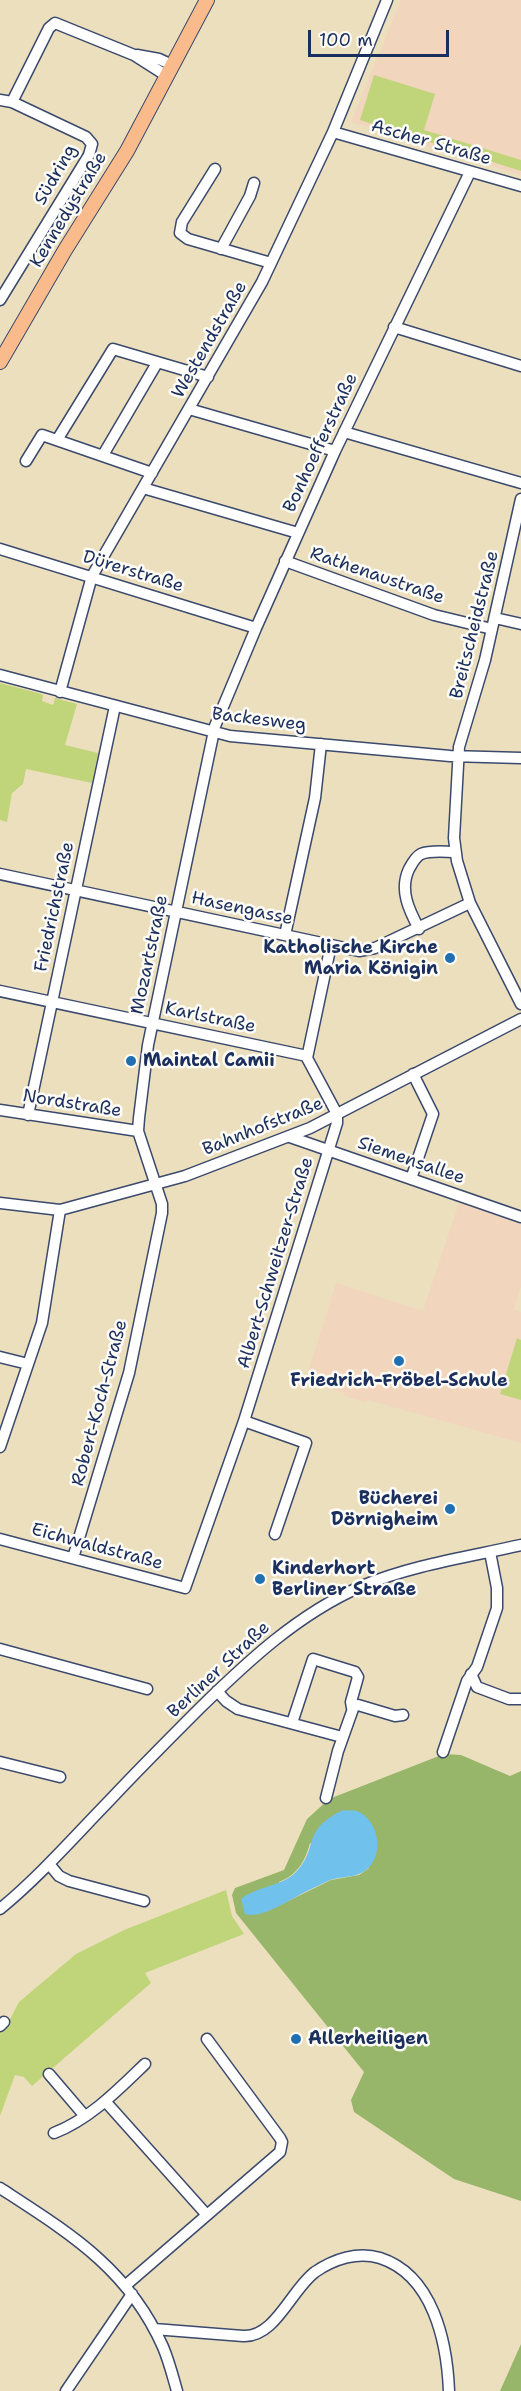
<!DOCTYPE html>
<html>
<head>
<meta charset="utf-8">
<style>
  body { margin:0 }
  #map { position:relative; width:521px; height:2391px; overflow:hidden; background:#ecdfbe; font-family:"Shantell Sans",sans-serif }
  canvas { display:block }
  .scale { position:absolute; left:308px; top:30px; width:141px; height:27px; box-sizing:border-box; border:3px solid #1b2f5e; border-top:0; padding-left:8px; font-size:18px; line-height:21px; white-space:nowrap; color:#1b2f5e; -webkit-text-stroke:4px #fdfcf7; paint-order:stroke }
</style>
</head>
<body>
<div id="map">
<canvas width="521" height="2391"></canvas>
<div class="scale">100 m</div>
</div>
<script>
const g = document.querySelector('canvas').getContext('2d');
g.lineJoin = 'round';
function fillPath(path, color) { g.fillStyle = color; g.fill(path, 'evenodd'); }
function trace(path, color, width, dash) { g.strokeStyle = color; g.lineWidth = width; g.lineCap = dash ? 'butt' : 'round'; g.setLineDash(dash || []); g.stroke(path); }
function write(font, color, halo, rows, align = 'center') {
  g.font = font + ' "Shantell Sans",sans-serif'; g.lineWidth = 5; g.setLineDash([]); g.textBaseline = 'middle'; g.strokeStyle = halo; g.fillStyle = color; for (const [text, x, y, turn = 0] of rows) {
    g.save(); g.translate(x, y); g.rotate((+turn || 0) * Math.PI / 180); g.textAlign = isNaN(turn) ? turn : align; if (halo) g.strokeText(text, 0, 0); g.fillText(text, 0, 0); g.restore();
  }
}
const built = new Path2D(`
  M401 0H521V175L351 122Z
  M459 1203 521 1224V1286L514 1309 521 1312V1443L368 1400 366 1402 344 1396V1393L305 1382 336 1283 423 1311Z`);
const green = new Path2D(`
  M374 75 435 94 424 130 521 160V171L360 120Z
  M0 683 38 693 43 695 42 701 53 705 55 698 77 704 65 745 98 753 92 783 26 769 23 784 12 793 7 822 0 820Z
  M517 1338 521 1340V1400L500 1394Z
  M226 1890 232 1916 244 1934 145 1973 151 1983 32 2086 24 2077 15 2075 0 2116V2031L8 2023 19 2002 76 1954 124 1930Z`);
const forest = new Path2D(`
  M444 1754 461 1755 510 1776 521 1771V2201L454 2179 354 2112 351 2100 364 2072 236 1913 232 1895 235 1888 284 1870 307 1819 329 1799ZM310 1843 369 1868 359 1875 331 1880 278 1906 279 1882C297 1875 305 1862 310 1843Z
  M521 2344V2391H500Z`);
const water = new Path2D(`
  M343 1810C347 1811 353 1810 357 1811 379 1820 385 1855 366 1870 356 1878 342 1876 330 1880 322 1884 313 1888 305 1892 291 1899 260 1920 245 1914L241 1899C257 1886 281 1887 296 1872 320 1847 300 1831 343 1810Z`);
const minor = new Path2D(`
  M137 55 159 59 172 65
  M0 100 12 102 86 137 92 144 89 155 0 300
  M12 102 49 28 55 23 134 55 167 76
  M333 132 521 186
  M215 169 182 222 180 233 188 239 271 263
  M221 249 250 196 254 183
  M394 327 521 366
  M189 409 335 451
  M344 432 521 483
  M57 440 113 349 208 377
  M103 455 157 363
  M26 461 42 435 152 473
  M143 488 298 533
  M521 499 485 660 459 747 454 838 457 861 470 903 521 1004
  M0 549 256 628
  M285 561 434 615 492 629
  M495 618 521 624
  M0 675 230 736 450 756 521 758
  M60 692 92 576 262 282 333 132 387 0
  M0 874 359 951 375 948 470 903
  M419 929C409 910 399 890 409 869 412 864 415 857 421 854 431 850 445 852 455 852
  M285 935 315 798 321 744
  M0 991 307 1056
  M0 1110 138 1131
  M28 1115 115 706
  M290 1137 521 1217
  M411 1179 433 1114 413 1074
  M0 1203 60 1210 185 1176 310 1128 521 1019
  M0 1357 28 1364
  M244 1421 306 1443 275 1534
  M0 1447 42 1323 60 1210
  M0 1539 185 1588 244 1421 337 1123V1114L307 1058 331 945
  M73 1558 129 1373 162 1213V1204L138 1131 139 1118 148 1045 215 726 256 628 335 451 470 172
  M0 1649 147 1689
  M471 1674 477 1687 509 1699H521
  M217 1691 226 1701 238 1709 342 1737
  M292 1723 313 1659 355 1672 358 1677 351 1702 352 1708
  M443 1752 467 1681 477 1667 497 1608V1588L490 1552
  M0 1762 60 1777
  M326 1798 338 1751 354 1706 358 1705 395 1716 403 1715
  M49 1864 59 1876 69 1881 144 1901
  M0 1909C40 1876 74 1837 110 1800 139 1769 169 1739 199 1709 248 1661 298 1614 362 1586 412 1565 468 1557 521 1545
  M0 2026 4 2022
  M49 2074 84 2115
  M105 2101 206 2214
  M54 2133C90 2119 118 2090 145 2064
  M0 2188C69 2233 128 2268 163 2347 169 2361 173 2377 177 2391
  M126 2285 280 2152 282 2142 280 2138 207 2039
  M154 2329 243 2336C275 2338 291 2290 315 2272 334 2259 358 2251 380 2258 433 2275 447 2342 449 2391
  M66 2391 132 2294`);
const major = new Path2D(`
  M0 362 65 250 127 151 207 0`);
const markers = [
  [450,958,6,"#1f6fb2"],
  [131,1061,6,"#1f6fb2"],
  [399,1361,6,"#1f6fb2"],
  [450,1509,6,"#1f6fb2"],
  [260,1579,6,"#1f6fb2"],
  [296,2039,6,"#1f6fb2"]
];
const streetNames = [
  ["Ascher Straße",431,143,16],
  ["Südring",56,175,-60],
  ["Kennedystraße",69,210,-59],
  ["Westendstraße",210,340,-60],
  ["Bonhoefferstraße",321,443,-65],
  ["Dürerstraße",133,572,17],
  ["Rathenaustraße",377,576,19],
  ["Breitscheidstraße",475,625,-76],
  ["Backesweg",259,720,7],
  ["Friedrichstraße",55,907,-78],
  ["Hasengasse",242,909,12],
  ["Mozartstraße",150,955,-78],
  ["Karlstraße",210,1018,12],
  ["Nordstraße",72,1104,9],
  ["Bahnhofstraße",263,1127,-22],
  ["Siemensallee",411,1161,19],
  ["Albert-Schweitzer-Straße",276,1263,-73],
  ["Robert-Koch-Straße",100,1403,-75],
  ["Eichwaldstraße",97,1547,15],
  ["Berliner Straße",219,1670,-43]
];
const poiNames = [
  ["Katholische Kirche",438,948,"right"],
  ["Maria Königin",438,969,"right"],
  ["Maintal Camii",143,1061],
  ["Friedrich-Fröbel-Schule",399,1381,"center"],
  ["Bücherei",438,1499,"right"],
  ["Dörnigheim",438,1520,"right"],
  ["Kinderhort",272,1569],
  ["Berliner Straße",272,1590],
  ["Allerheiligen",308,2039]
];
fillPath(built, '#f1d5bd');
fillPath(green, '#c0d579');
fillPath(forest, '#98b669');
fillPath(water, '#70c1eb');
trace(minor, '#3a496c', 13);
trace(major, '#3a496c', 16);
trace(minor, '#fff', 10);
trace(major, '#fabb8c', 14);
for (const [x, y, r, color] of markers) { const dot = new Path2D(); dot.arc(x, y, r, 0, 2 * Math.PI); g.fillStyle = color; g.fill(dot); trace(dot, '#fdfcf7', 2); }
write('18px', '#1b2f5e', '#fdfcf7', streetNames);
write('bold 18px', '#1b2f5e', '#fdfcf7', poiNames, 'left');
</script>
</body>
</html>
